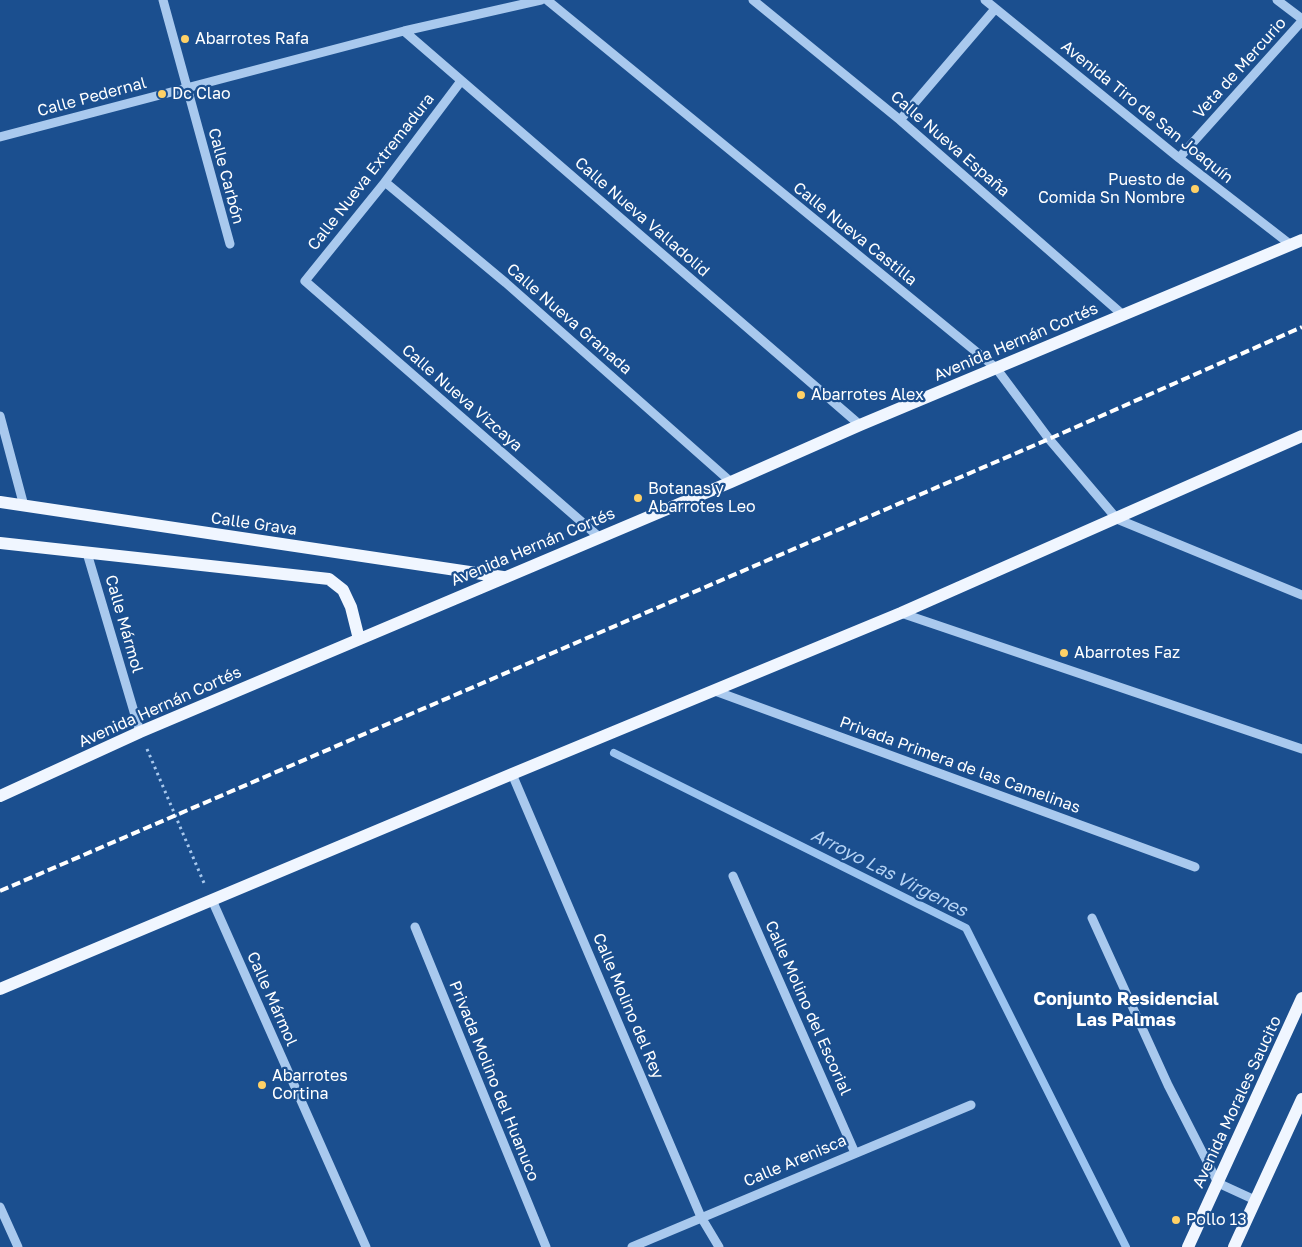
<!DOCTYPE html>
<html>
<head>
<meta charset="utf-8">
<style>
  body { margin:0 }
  canvas { display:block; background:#1b4f8f }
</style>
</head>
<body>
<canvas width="1302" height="1247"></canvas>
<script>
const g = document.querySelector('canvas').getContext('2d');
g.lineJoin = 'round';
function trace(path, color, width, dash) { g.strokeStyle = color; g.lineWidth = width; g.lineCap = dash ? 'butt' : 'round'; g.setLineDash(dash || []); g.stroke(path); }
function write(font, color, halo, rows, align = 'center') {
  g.font = font + ' "Golos Text",sans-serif'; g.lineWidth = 4.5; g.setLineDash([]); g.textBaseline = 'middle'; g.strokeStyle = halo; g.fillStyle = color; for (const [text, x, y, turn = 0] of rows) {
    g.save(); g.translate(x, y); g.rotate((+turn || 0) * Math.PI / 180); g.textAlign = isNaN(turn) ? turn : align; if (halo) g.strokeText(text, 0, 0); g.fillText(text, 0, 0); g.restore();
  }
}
const stream = new Path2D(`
  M614 753 966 928 1126 1247`);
const path = new Path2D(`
  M147 749 204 883`);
const minor = new Path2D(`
  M163 0 230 244
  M547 0 996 368 1049 439 1117 519 1302 595
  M753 0 900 120 1123 315
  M985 0 1179 158 1291 245
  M1277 0 1302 19
  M404 31 860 425
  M461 81 385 182 305 281 599 537
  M900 120 995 9
  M0 137 404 31 541 0
  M1179 158 1302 21
  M385 182 506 283 731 482
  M0 416 24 506
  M87 553 140 732
  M901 613 1302 749
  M715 691 1195 867
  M512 774 701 1217 719 1247
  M733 876 855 1153
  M212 900 366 1247
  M1092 918 1168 1085 1218 1183 1255 1200
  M415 927 546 1247
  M0 1207 18 1247
  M632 1247 971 1105`);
const major = new Path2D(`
  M0 502 503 577
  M0 543 329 579 343 590 351 607 359 639
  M0 796 140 732 731 482 860 425 1302 240
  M0 989 512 774 901 613 1302 436
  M1188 1247 1302 998
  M1234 1247 1302 1099`);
const rail = new Path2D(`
  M0 891 1049 439 1302 327`);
const markers = [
  [185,39,5,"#ffd166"],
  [162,94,5,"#ffd166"],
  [1195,189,5,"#ffd166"],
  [801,395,5,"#ffd166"],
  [638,498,5,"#ffd166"],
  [1064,653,5,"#ffd166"],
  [262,1085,5,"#ffd166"],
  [1176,1220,5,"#ffd166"]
];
const poiNames = [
  ["Abarrotes Rafa",195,39],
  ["Dc Clao",172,94],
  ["Puesto de",1185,180,"right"],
  ["Comida Sn Nombre",1185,198,"right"],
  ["Abarrotes Alex",811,395],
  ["Botanas y",648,489],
  ["Abarrotes Leo",648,507],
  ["Abarrotes Faz",1074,653],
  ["Abarrotes",272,1076],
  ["Cortina",272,1094],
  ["Pollo 13",1186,1220]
];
const streetNames = [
  ["Veta de Mercurio",1240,68,-48],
  ["Calle Pedernal",92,97,-15],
  ["Avenida Tiro de San Joaquín",1147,112,39],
  ["Calle Nueva España",950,144,41],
  ["Calle Nueva Extremadura",371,172,-52],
  ["Calle Carbón",226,176,75],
  ["Calle Nueva Valladolid",642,217,41],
  ["Calle Nueva Castilla",855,234,39],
  ["Calle Nueva Granada",569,319,41],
  ["Avenida Hernán Cortés",1016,342,-23],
  ["Calle Nueva Vizcaya",462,398,41],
  ["Calle Grava",254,524,8],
  ["Avenida Hernán Cortés",533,547,-23],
  ["Calle Mármol",124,624,74],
  ["Avenida Hernán Cortés",160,707,-24],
  ["Privada Primera de las Camelinas",960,765,20],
  ["Calle Mármol",272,999,66],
  ["Calle Molino del Rey",628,1006,67],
  ["Calle Molino del Escorial",808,1008,66],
  ["Privada Molino del Huanuco",494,1081,68],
  ["Avenida Morales Saucito",1237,1102,-65],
  ["Calle Arenisca",795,1161,-23]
];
const waterNames = [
  ["Arroyo Las Virgenes",889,873,27]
];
const neighbourhoodNames = [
  ["Conjunto Residencial",1126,999],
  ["Las Palmas",1126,1020]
];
trace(stream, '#9cc4f0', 8);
trace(path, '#a9c9ee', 3, [2.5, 4]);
trace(minor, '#a9c9ee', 9);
trace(major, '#f0f6ff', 12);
trace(rail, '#fff', 4, [9, 4]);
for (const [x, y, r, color] of markers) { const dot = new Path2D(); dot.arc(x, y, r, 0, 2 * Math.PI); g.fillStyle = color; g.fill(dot); trace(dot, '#1b4f8f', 2); }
write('16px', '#fff', '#1b4f8f', poiNames, 'left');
write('16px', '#fff', '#1b4f8f', streetNames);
write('italic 18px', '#b5d3f5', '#1b4f8f', waterNames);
write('bold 18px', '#fff', '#1b4f8f', neighbourhoodNames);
</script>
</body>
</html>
